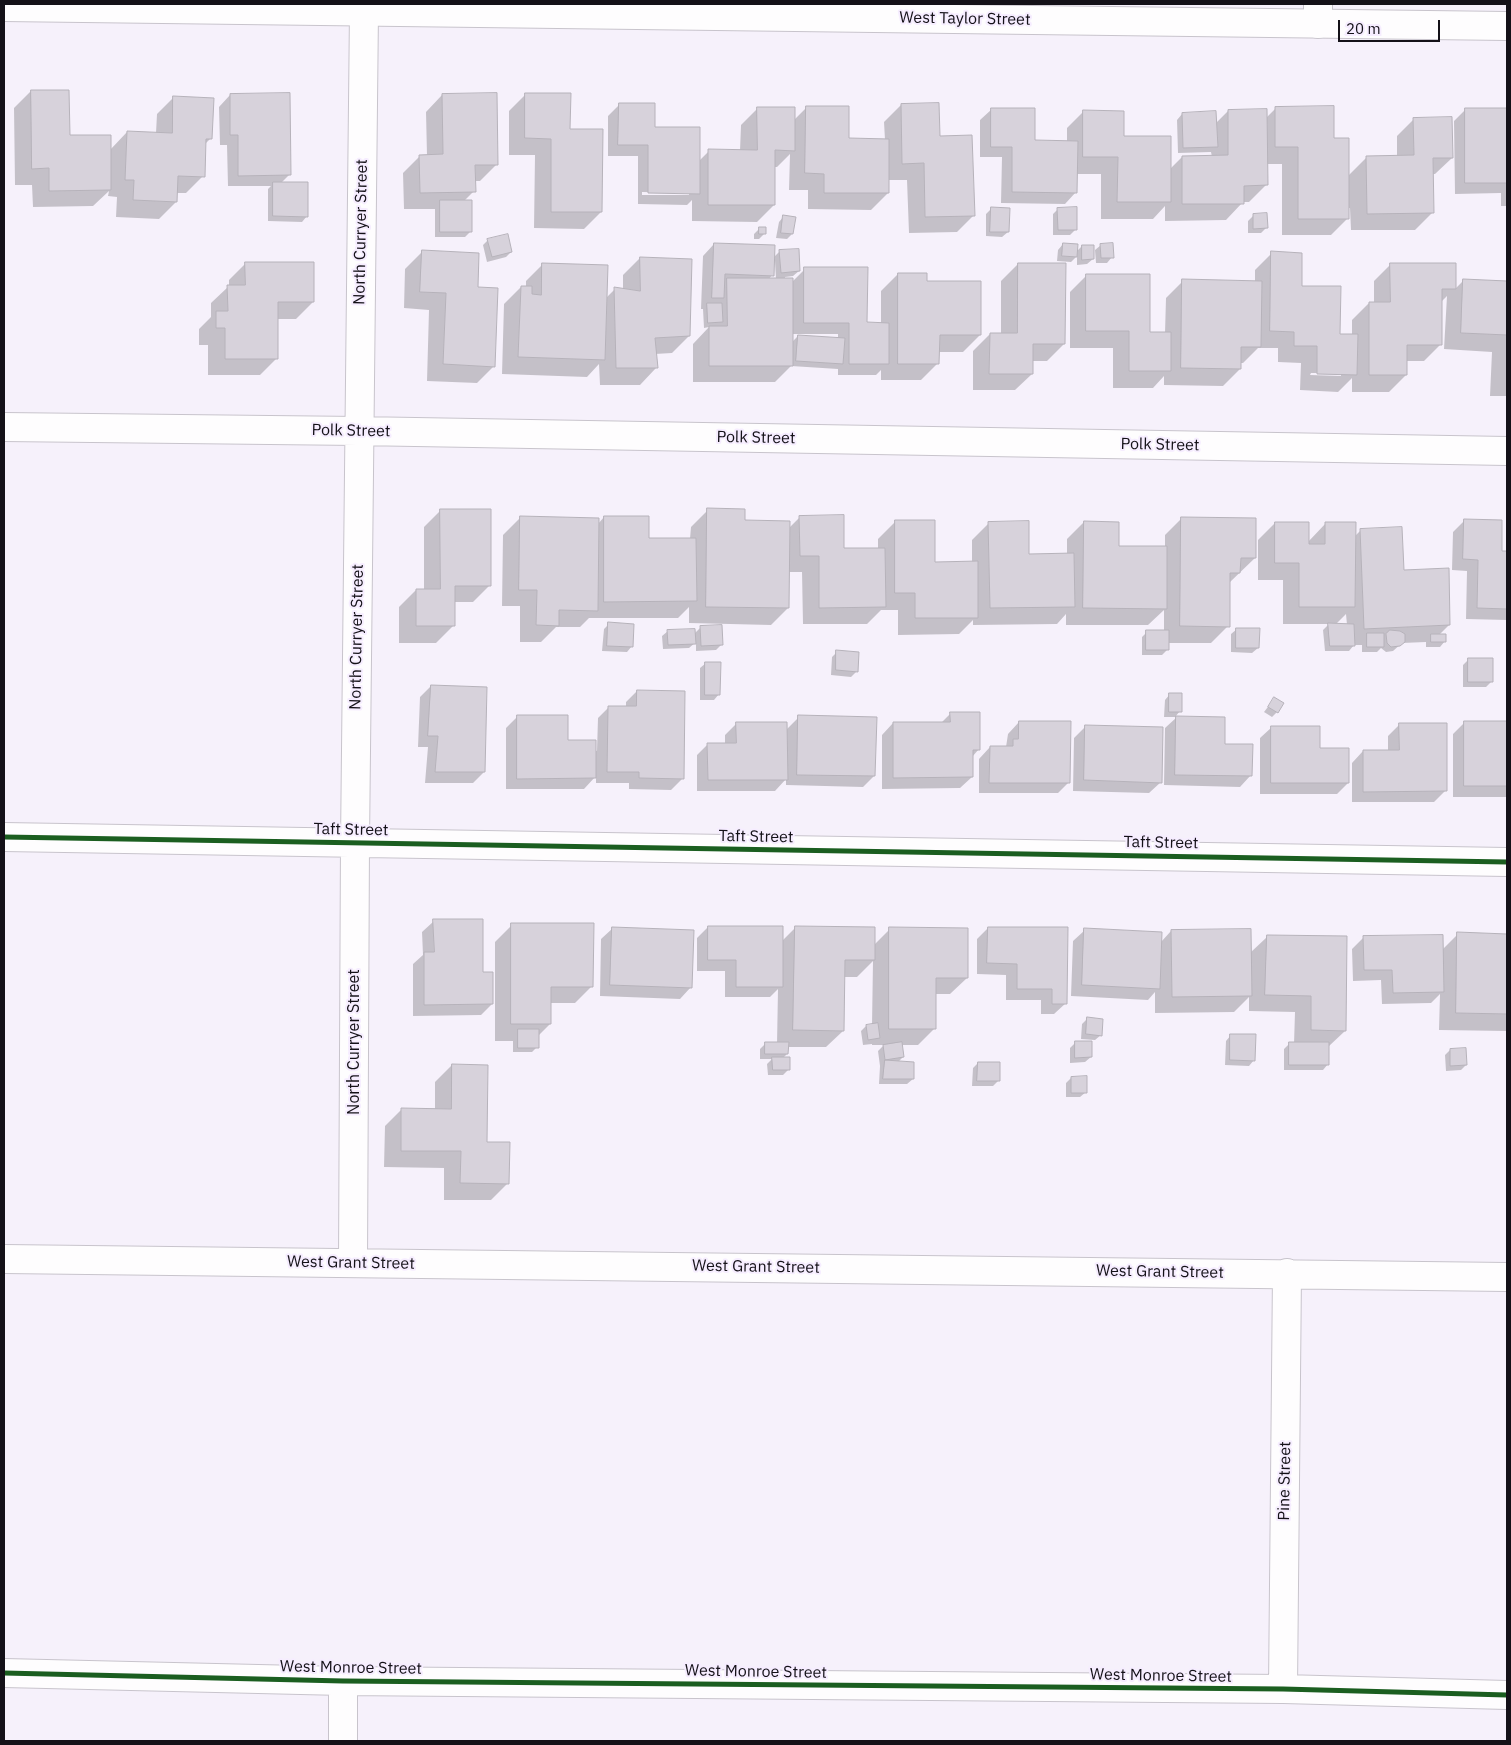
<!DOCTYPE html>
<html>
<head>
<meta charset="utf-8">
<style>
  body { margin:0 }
  #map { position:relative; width:1511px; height:1745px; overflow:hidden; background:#f6f1fb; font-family:"IBM Plex Sans",sans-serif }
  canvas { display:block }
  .frame { position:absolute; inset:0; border:5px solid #141118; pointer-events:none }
  .scale { position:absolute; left:1338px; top:20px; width:102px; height:22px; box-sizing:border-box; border:2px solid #141118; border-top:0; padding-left:6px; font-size:15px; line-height:18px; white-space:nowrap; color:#141118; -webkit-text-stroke:4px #f6edff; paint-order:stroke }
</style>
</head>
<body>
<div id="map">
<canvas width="1511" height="1745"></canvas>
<div class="frame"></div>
<div class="scale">20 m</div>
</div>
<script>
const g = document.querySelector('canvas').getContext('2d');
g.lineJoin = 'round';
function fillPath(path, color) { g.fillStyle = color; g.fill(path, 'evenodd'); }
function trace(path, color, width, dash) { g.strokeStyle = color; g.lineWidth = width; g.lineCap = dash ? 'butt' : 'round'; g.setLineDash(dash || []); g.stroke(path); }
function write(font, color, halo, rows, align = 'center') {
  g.font = font + ' "IBM Plex Sans",sans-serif'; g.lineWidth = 4; g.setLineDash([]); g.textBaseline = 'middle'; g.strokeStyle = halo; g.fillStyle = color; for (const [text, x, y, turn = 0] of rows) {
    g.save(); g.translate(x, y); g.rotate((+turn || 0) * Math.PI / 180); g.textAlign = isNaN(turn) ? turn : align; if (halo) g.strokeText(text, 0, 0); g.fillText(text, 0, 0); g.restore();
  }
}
const shadow = new Path2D(`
  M31 91 68 137 110 150 127 132 156 133 157 114 174 97 211 138 205 144 203 176 186 193H176V202L159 219 116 217 117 197 108 196 109 191 93 206 33 207 32 185H15L14 108Z
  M526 94 569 130 601 212 584 229 534 228 535 155H509V111Z
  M230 95 290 174 281 183 307 216 302 222 268 221V189L271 186H228L227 145H220L219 107Z
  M442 95 497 164 480 181H474V191L464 201 470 232 465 237H435V209H404L403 173 420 156H427L426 112Z
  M619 105 699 161 709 151H740L741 125 758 108 794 120 807 107 848 139 885 140 884 122 901 105 938 137 974 215 957 232 909 233 907 180H888V193L871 210 808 209V190H789L790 154 777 167H774V205L757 222 692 221V200L687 205 638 204V156H608V116ZM642 192 689 193V195H642Z
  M1276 108 1333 139 1348 176 1367 157H1397V136L1414 119 1452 158 1435 174H1432V213L1415 230H1351L1350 208H1348V218L1331 235H1282V164H1266V185L1249 202H1243L1226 220 1165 221V206L1153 219H1101V174H1076V192L1065 204 1001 203 1002 157H980V120L992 109 1034 142H1067V128L1084 111 1170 169 1182 157H1212L1211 152 1178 153 1177 120 1182 114 1216 123 1228 111 1266 118Z
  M1507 109V206H1501V193L1455 194 1454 121 1465 110Z
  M992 208 1008 232 1002 237 986 236V214Z
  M1058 209 1076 229 1070 235H1053V214Z
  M784 216 792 234 787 239 776 238 779 222Z
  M1253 216 1266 228 1261 233H1248V221Z
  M760 228 764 234 759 239H754V234Z
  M488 240 511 252 506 257 487 262 483 245Z
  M714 244 773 258 780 251 799 271 793 276 785 277V279L792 282 805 269 866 323 881 324V291L898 274 926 282 980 335 963 352H938V363L921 380H881V370L876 375H838V369L791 366 775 382H693V344L709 327 704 328 703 309H701L703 256ZM773 261H775L776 279H769L772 275ZM792 334H838V338L798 336 792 342Z
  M1063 244 1076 252 1082 246 1093 259 1087 264 1077 265V256L1071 262 1057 261 1058 250Z
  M1101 245 1112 257 1107 263H1096L1095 250Z
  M422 252 476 289 494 366 477 383 427 381 429 310 404 308 405 269Z
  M1272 253 1338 335H1352V320L1369 303H1374V281L1391 264 1455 289 1464 280 1507 282V396H1490L1492 352 1444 349 1447 296 1441 302V344L1424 361H1406V375L1389 392H1352V378L1338 392 1300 390 1301 363 1278 362V348H1258L1243 363H1240V369L1223 386 1164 385V376L1153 388H1113V348H1070V292L1087 275 1149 333H1165L1166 298 1183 281 1255 282V270ZM1311 373H1341V376L1310 375Z
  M640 258 689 336 672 353 655 354 656 368 640 385H600L599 364 587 377 502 374 504 304 521 287H526V281L543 264 606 298 615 289 623 290V275Z
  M246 263 313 302 296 319H277V358L260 375H208V345H199V329L211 317V303L229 286V280Z
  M1018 264 1064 344 1047 361H1032V374L1015 390H973V351L990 334H1001V281Z
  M441 510 490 585 473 602H453V626L436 643H399V607L416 590H424V527Z
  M708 510 744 521 789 528 800 517 843 550 878 549V539L895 522 934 563H972V540L989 523 1028 555 1067 554V539L1084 522 1118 547H1165V535L1182 518 1255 558 1229 583 1228 626 1211 643H1167V650L1162 655H1142V637L1147 632H1164V610L1148 625H1066V614L1057 624 973 625V620L959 634 898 635V610H881L867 624H803L802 572H788V608L771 625 689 623V607L678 618H589L580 627H556L541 642H520V606H502L503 535 520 518 598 524 604 517 648 539H690L691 527Z
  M1464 521 1500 552 1507 553V620L1466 619 1467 571 1452 570 1453 532Z
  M1275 523 1308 542 1326 523 1354 537 1361 530 1403 571 1449 625 1439 635 1445 641 1440 647H1426V642L1402 643 1393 651 1386 652 1381 648 1377 652H1362V645H1354L1349 651H1325L1323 630 1329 624H1283V580H1258V540ZM1346 614 1347 625 1336 624Z
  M609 624 632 646 627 652 602 651 604 629Z
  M701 627 722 644 716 650 696 651V642L689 648 663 649 662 636 668 631 694 634Z
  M1237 629 1258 648 1252 653 1231 652V634Z
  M837 652 857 671 851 677 831 675 832 657Z
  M1468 660 1491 682 1486 687H1463V665Z
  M706 663 719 694 714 700H700V668Z
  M431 686 484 772 473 783H425L428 747H418L420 697Z
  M637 691 682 779 671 790 629 789V783H596V776L584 789H506V728L517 717 567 742 597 751 598 718 609 707H626V702Z
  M1170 694 1180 711 1175 717H1164L1165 700Z
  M1274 699 1277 712 1272 717 1264 712Z
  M951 713 979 749 972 757V777L960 788 882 789V735L893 723H941Z
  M799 717 874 776 863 787 786 785V779L775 791H697V755L708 744H725V735L737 723 786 730Z
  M1177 717 1251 775 1240 787 1164 785 1165 728Z
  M1019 722 1069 782 1058 793H979V759L990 747H1006L1008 734Z
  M1465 722 1507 723V797H1453V734Z
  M1399 725 1445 791 1434 802H1352V763L1363 751H1388V736Z
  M1086 726 1161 782 1149 793 1073 791 1074 738Z
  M1272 727 1348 783 1337 794H1260V738Z
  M434 921 482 973 492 1004 481 1015 413 1016V964L423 955 422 932Z
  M512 925 592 986 575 1003H550V1024L538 1036 537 1047 532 1052H513V1041H495V942Z
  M708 927 782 941 796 927 874 945 890 929 967 978 950 994H935V1028L918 1045H901L903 1057 898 1062 913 1079 907 1084H879L880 1066 878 1051 884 1045H872V1044L863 1045 861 1031 866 1026 872 1025 873 961 857 977H844L843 1031 826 1047H787V1054L783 1058 789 1069 783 1075H768L767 1064 772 1059H760V1049L765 1044H777L778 989 770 997H725V971H697V938Z
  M613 928 691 987 680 999 600 996 601 939Z
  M988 928 1066 929V1003L1054 1014H1041V1000H1006V975L977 974V939Z
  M1085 930 1161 942 1171 931 1250 953 1267 937 1345 1031 1328 1047V1064L1323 1070H1284V1049L1289 1044H1294L1295 1012 1249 1011V997L1234 1012 1155 1013V992L1148 1000 1071 996 1073 941Z
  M1458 934 1507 935V1031L1439 1030 1440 994 1431 1003 1382 1004 1381 980 1353 981 1352 949 1363 938 1442 950Z
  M1087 1019 1101 1035 1095 1040 1081 1039 1082 1024Z
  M1231 1035 1254 1060 1249 1066 1225 1065 1226 1041Z
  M1075 1043 1091 1057 1085 1062 1070 1063V1048Z
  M1450 1050 1466 1065 1461 1070 1446 1071 1445 1055Z
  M978 1063 998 1081 993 1086H972L973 1068Z
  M452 1065 486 1143 508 1183 491 1200H444V1168L384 1167 385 1126 402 1109 435 1110V1082Z
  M1071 1078 1086 1092 1080 1097H1066V1083Z`);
const building = new Path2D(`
  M31 90H69L70 135H111V190L49 191V168L32 169Z
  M290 93 291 175 238 176V135H230V94Z
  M497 93 498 165H475L476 192 420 193 419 155 443 154 442 94Z
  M525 93H571L570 129H603L602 212H551V139L525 138Z
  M173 96 214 98 212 139H206L205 177 178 176 177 202 133 200 134 180H125L127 131 172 133Z
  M619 103H655V127H700V194L648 193V145H618Z
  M939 103 940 136 972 135 975 216 925 217 924 163 902 164 901 104Z
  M806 106H849V138L889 139V193H824V174L805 173Z
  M1334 106V138H1349V219H1298V147H1275V107Z
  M757 107H795V151L775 150V205H708V149L757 150Z
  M991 108H1035V140L1078 141 1077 193 1012 192V147H991Z
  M1465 108H1507V183H1465Z
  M1267 109 1268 185 1244 186V204H1182V156L1228 155V110Z
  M1083 110 1124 111V136H1171V202H1117L1118 157H1083Z
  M1216 111 1218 147 1183 148 1182 113Z
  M1452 117 1453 158H1433L1434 213 1367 214 1366 156 1414 155 1413 118Z
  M273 182H308V217L273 216Z
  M440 200H472V232H440Z
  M991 207 1010 208 1009 232H990Z
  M1077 207V230H1058L1057 208Z
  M1267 213 1268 228 1253 229V214Z
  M783 215 796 217 793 234 781 233Z
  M759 227H766V234H759Z
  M508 234 512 252 492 257 487 239Z
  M714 243 775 245 774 276 725 274 724 298H712Z
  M1063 243 1078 244 1077 257 1062 256Z
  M1113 243 1114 258H1101L1100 244Z
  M1082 245H1094V259L1082 260Z
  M799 249 800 271 781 273 779 250Z
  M422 250 479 253 478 287 498 288 495 367 443 364 446 293 420 292Z
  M1271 251 1302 253V286H1341L1340 334H1358L1357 375 1317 374V346H1294V332L1270 331Z
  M640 257 692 259 690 336 655 338 658 368H616L614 287 640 291Z
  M245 262H314V302H278V359H225V328H216V311H228L227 285H245Z
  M542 263 608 265 605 360 518 357 521 286H532V294L541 295Z
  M1018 263H1066L1065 344H1033V374H989L990 333H1017Z
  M1390 263H1456V289H1442V345H1407V375H1369V302H1390Z
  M804 267H868L867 322 889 323V364H849V323H804Z
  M898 273H927V281H981V335H940L939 364H898Z
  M1086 274H1150V332H1171V371H1129V331H1086Z
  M727 278H793V366H709V326H727Z
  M1182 279 1262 281 1261 347H1241V369L1181 368Z
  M1463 279 1507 281V335L1461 333Z
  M707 303H722L723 322 708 323Z
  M798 335 845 338 843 364 796 361Z
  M707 508 745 509V520L790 521 789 608 706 607Z
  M440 509H491V586H455V626H416V589H440Z
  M844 515V548H885L886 607 819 608V556H800L799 516Z
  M520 516 599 518 598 611 559 610V626L536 625 537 590H519Z
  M604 516H649V538H696L697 601 604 602Z
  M1181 517 1256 518V558H1241L1240 573H1230V627L1180 626Z
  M1464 519 1502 520V551H1507V609L1477 608 1478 560 1463 559Z
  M895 520H935V562L978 561V618H915V593H895Z
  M1029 521V554L1074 553 1075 607 990 608 988 522Z
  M1084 521 1119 522V546H1167V609L1083 608Z
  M1275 522H1309V544H1325V522H1356L1355 607H1299V563H1275Z
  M1402 527 1404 570 1449 568 1450 625 1364 629 1360 529Z
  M608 622 634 624 633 647 607 646Z
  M1328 623 1354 624 1355 646H1330Z
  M722 625 723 645 701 646 700 626Z
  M1236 628H1260L1259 648H1236Z
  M695 629 696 644 668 645 667 630Z
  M1146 630H1169V650H1146Z
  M1390 630 1400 631 1405 634V642L1400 646 1391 647 1387 643 1386 634Z
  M1367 633H1384V647H1367Z
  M1431 634H1446V642H1431Z
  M836 650 859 652 858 672 836 670Z
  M1468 658H1493V682H1468Z
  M705 662H721L720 695H705Z
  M431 685 487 687 485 772H435L438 736H428Z
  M637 690 685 691 684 779 639 778V772H607L608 706H636Z
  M1169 693H1182V712H1169Z
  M1274 697 1284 703 1278 713 1268 707Z
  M950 712H980V750H973V777L893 778V722H950Z
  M517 715H568V740H596V778L517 779Z
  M798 715 877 717 875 776 797 775Z
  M1176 716 1225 717V744H1253L1252 776 1175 775Z
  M1019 721H1071L1070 783H989L990 746H1013V739H1018Z
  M1464 721H1507V786H1464Z
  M736 722H787L788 780H708L707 743H736Z
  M1399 723H1447V791L1363 792V750H1399Z
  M1085 725 1163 727 1162 783 1084 780Z
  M1271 726H1320V748H1349V783H1271Z
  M433 919H483V972H493V1004L424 1005V952H434Z
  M511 923H594L593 987H551V1024H511Z
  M708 926H783V987H736V960H708Z
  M795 926 875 927V960H845L844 1031 793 1030Z
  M612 927 694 930 692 988 610 985Z
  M889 927 968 928V978H936V1029H889Z
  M988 927H1068L1067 1004H1052V989H1017V964L987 963Z
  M1084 928 1162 932 1160 989 1082 985Z
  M1251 929 1252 996 1172 997 1171 930Z
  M1457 932 1507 934V1014L1456 1013Z
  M1267 935 1347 936 1346 1031 1311 1030V996L1265 995Z
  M1443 935 1444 992 1393 993 1392 970H1364L1363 936Z
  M1087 1017 1103 1019 1102 1036 1086 1034Z
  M878 1023 880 1038 868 1040 866 1025Z
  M518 1029H539V1048H518Z
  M1230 1034H1256L1255 1061 1230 1060Z
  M1075 1041H1092V1057L1075 1058Z
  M765 1042H789L788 1054H765Z
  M902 1042 904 1057 885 1060 883 1045Z
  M1289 1042H1329V1065H1289Z
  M1466 1048 1467 1065 1450 1066V1049Z
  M772 1057H790V1070H773Z
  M885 1060 914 1062V1079H883Z
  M978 1062H1000V1081H977Z
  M452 1064 488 1065 487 1142H510L509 1184 460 1183 461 1151H401V1108L451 1109Z
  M1087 1076V1093H1071V1077Z`);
const street = new Path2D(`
  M1318 24V4
  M4 427 358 431 1507 451
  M4 837 1507 862
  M4 1259 1507 1277
  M353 1263 355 842 364 11
  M4 1673 343 1681 1283 1689 1507 1695
  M1283 1689 1287 1273
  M343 1741V1681`);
const secondary = new Path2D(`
  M4 7 1507 26`);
const cycleway = new Path2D(`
  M4 837 1507 862
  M4 1673 343 1681 1283 1689 1507 1695`);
const streetNames = [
  ["West Taylor Street",965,19,1],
  ["North Curryer Street",361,232,-89],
  ["Polk Street",351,431,1],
  ["Polk Street",756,438,1],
  ["Polk Street",1160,445,1],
  ["North Curryer Street",357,637,-89],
  ["Taft Street",351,830,1],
  ["Taft Street",756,837,1],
  ["Taft Street",1161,843,1],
  ["North Curryer Street",354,1042,-90],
  ["West Grant Street",351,1263,1],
  ["West Grant Street",756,1267,1],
  ["West Grant Street",1160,1272,1],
  ["Pine Street",1285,1481,-89],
  ["West Monroe Street",351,1668,1],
  ["West Monroe Street",756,1672,1],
  ["West Monroe Street",1161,1676,1]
];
fillPath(shadow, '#0003');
fillPath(building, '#d7d2db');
trace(building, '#b6b2ba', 1);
trace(street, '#c8c4cc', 30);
trace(secondary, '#c8c4cc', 30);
trace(street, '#fefdfe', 28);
trace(secondary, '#fefdfe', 28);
trace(cycleway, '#1b5e20', 5);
write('16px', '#141118', '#f6edff', streetNames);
</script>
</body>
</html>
